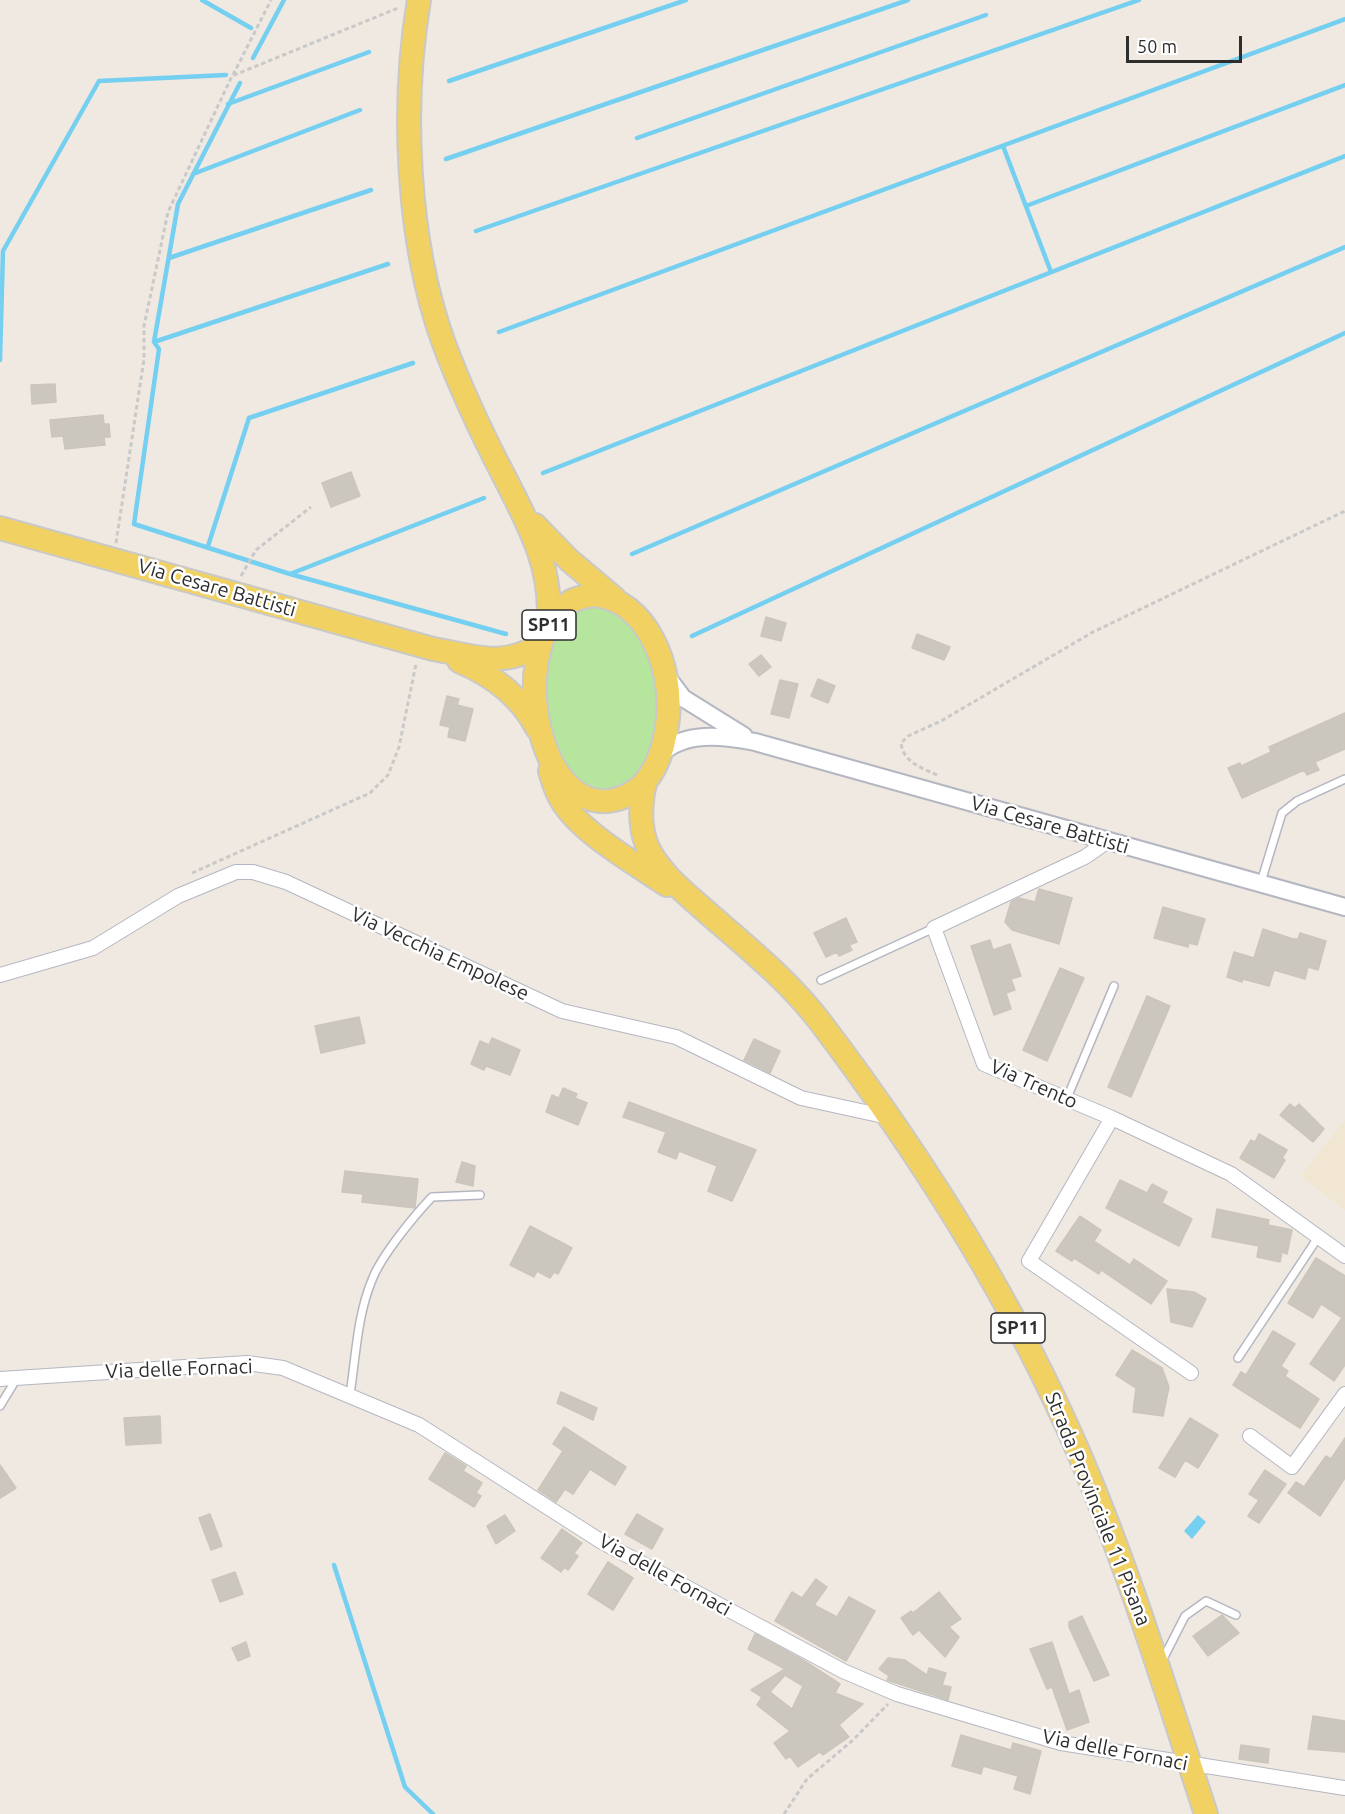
<!DOCTYPE html>
<html>
<head>
<meta charset="utf-8">
<style>
  body { margin:0 }
  #map { position:relative; width:1345px; height:1814px; overflow:hidden; background:#efe9e1; font-family:Ubuntu,sans-serif }
  canvas { display:block }
  .scale { position:absolute; left:1126px; top:36px; width:116px; height:27px; box-sizing:border-box; border:3px solid #2e2e2e; border-top:0; padding-left:8px; font-size:18px; line-height:21px; white-space:nowrap; color:#2e2e2e; -webkit-text-stroke:4px #fff; paint-order:stroke }
</style>
</head>
<body>
<div id="map">
<canvas width="1345" height="1814"></canvas>
<div class="scale">50 m</div>
</div>
<script>
const g = document.querySelector('canvas').getContext('2d');
g.lineJoin = 'round';
function fillPath(path, color) { g.fillStyle = color; g.fill(path, 'evenodd'); }
function trace(path, color, width, dash) { g.strokeStyle = color; g.lineWidth = width; g.lineCap = dash ? 'butt' : 'round'; g.setLineDash(dash || []); g.stroke(path); }
function write(font, color, halo, rows, align = 'center') {
  g.font = font + ' Ubuntu,sans-serif'; g.lineWidth = 5; g.setLineDash([]); g.textBaseline = 'middle'; g.strokeStyle = halo; g.fillStyle = color; for (const [text, x, y, turn = 0] of rows) {
    g.save(); g.translate(x, y); g.rotate((+turn || 0) * Math.PI / 180); g.textAlign = isNaN(turn) ? turn : align; if (halo) g.strokeText(text, 0, 0); g.fillText(text, 0, 0); g.restore();
  }
}
const education = new Path2D(`
  M1345 1120V1210L1301 1176Z`);
const green = new Path2D(`
  M604 606C613 612 627 618 633 627 662 664 663 715 648 757 645 766 636 781 626 784 618 786 602 791 595 789 535 769 530 649 573 611 581 605 594 606 604 606Z`);
const water = new Path2D(`
  M1198 1515 1206 1522 1192 1539 1184 1531Z`);
const stream = new Path2D(`
  M202 0 251 28
  M253 58 284 0
  M449 81 686 0
  M240 83 178 204 154 342 159 349 134 524 290 574 506 634
  M228 104 369 52
  M637 138 986 15
  M1003 146 1051 272
  M446 159 908 0
  M193 174 360 110
  M1026 206 1345 85
  M476 231 1139 0
  M169 258 371 190
  M499 332 1345 19
  M154 342 388 264
  M0 360 3 251 99 81 226 75
  M543 473 1345 156
  M208 546 249 418 413 363
  M632 554 1345 247
  M290 574 484 498
  M692 636 1345 333
  M334 1565 405 1787 433 1814`);
const building = new Path2D(`
  M55 384 56 402 32 404 31 385Z
  M103 415 104 424H109L110 437H104L105 445 65 449 63 436 52 437 50 420Z
  M351 472 360 496 331 507 322 483Z
  M766 617 786 623 781 641 761 636Z
  M917 634 950 647 944 660 912 648Z
  M761 655 771 667 759 676 749 664Z
  M818 679 835 686 828 703 811 696Z
  M780 680 798 684 789 718 771 714Z
  M447 696 459 699 457 705 473 709 465 741 448 737 450 727 440 725Z
  M1345 713V749L1315 762 1319 770 1307 775 1304 770 1242 798 1228 768 1240 763 1241 766 1271 752 1269 747Z
  M1039 889 1072 898 1059 944 1012 930 1005 922 1011 902 1019 898 1035 902Z
  M1163 907 1205 919 1197 945 1189 943 1188 947 1154 938Z
  M846 918 857 942 849 945 852 950 839 956 837 952 826 957 814 933Z
  M1263 929 1293 939H1298L1300 933 1326 941 1318 970 1308 967 1305 979 1274 970 1269 986 1243 979 1242 982 1227 977 1234 952 1254 958Z
  M990 940 993 950 1010 944 1021 976 1011 979 1015 990 1006 993 1011 1009 994 1015 971 946Z
  M1060 968 1084 978 1047 1061 1023 1050Z
  M1147 996 1170 1006 1131 1097 1108 1087Z
  M359 1017 365 1043 321 1053 315 1026Z
  M492 1038 520 1050 510 1075 486 1066 484 1070 471 1064 480 1041 489 1045Z
  M754 1039 780 1051 770 1073 744 1060Z
  M563 1088 577 1094 575 1098 587 1103 578 1125 546 1112 552 1095 559 1098Z
  M629 1102 756 1150 732 1201 708 1191 717 1166 679 1151 676 1159 658 1152 666 1132 623 1117Z
  M1290 1104 1295 1108 1299 1104 1324 1129 1313 1142 1280 1115Z
  M1259 1134 1287 1150 1282 1158 1285 1160 1274 1178 1240 1158 1251 1140 1255 1142Z
  M462 1162 475 1166 473 1186 456 1182Z
  M345 1171 418 1179 415 1208 362 1202 363 1194 342 1192Z
  M1120 1180 1147 1193 1152 1184 1167 1192 1162 1203 1192 1219 1179 1246 1106 1208Z
  M1217 1209 1269 1220 1268 1225 1292 1230 1287 1254 1282 1252 1280 1262 1257 1257 1259 1246 1212 1237Z
  M1080 1216 1101 1230 1094 1241 1130 1265 1134 1259 1167 1281 1151 1304 1101 1270 1099 1274 1074 1258 1072 1261 1056 1251Z
  M530 1226 572 1248 558 1274 554 1272 550 1278 537 1271 534 1277 510 1265Z
  M1316 1258 1345 1276V1365L1334 1381 1310 1364 1342 1318 1321 1304 1313 1318 1288 1303Z
  M1167 1289 1194 1292 1206 1299 1192 1327 1171 1322Z
  M1273 1331 1295 1344 1281 1366 1288 1371 1285 1376 1319 1399 1300 1428 1233 1385 1241 1372 1246 1375Z
  M1132 1350 1162 1368 1169 1387 1163 1416 1133 1412 1136 1388 1116 1375Z
  M561 1392 597 1408 593 1420 557 1403Z
  M160 1416 161 1443 126 1445 124 1418Z
  M1190 1418 1218 1435 1198 1468 1185 1460 1175 1477 1159 1468Z
  M564 1427 626 1467 615 1485 590 1469 573 1494 565 1489 556 1502 538 1490 563 1451 553 1444Z
  M1345 1438V1478L1320 1516 1288 1493 1296 1482 1304 1487 1326 1456 1331 1459Z
  M445 1453 466 1466 463 1471 482 1483 476 1493 481 1496 474 1507 429 1479Z
  M0 1465 16 1488 0 1498Z
  M1265 1470 1286 1484 1259 1523 1248 1516 1259 1500 1249 1494Z
  M210 1514 222 1546 211 1550 199 1518Z
  M637 1514 663 1529 652 1549 625 1534Z
  M505 1515 515 1531 496 1544 487 1526Z
  M562 1529 582 1543 574 1553 578 1556 568 1570 564 1567 561 1572 541 1558Z
  M608 1562 633 1578 613 1610 588 1594Z
  M235 1572 243 1594 220 1602 212 1580Z
  M816 1579 827 1587 814 1605 837 1617 849 1597 875 1611 846 1661 775 1621 792 1592 802 1598Z
  M939 1592 961 1619 949 1627 959 1637 945 1657 919 1630 913 1635 901 1618 911 1611 913 1613Z
  M1222 1615 1239 1633 1208 1656 1193 1636Z
  M1082 1616 1109 1675 1094 1681 1069 1627V1622Z
  M755 1634 803 1660 840 1684 835 1693 863 1704 839 1725 849 1737 823 1755 820 1752 798 1767 790 1756 786 1759 774 1743 790 1731 757 1705 762 1697 751 1690 785 1669 748 1649ZM785 1675 803 1686 792 1709 770 1692Z
  M246 1642 250 1656 238 1661 232 1648Z
  M1052 1642 1069 1694 1079 1690 1089 1722 1067 1730 1052 1687 1047 1689 1030 1649Z
  M888 1658 905 1660 927 1675 929 1668 946 1673 942 1685 951 1687 948 1700 887 1680 889 1676 879 1669Z
  M1313 1716 1345 1721V1752L1308 1749Z
  M961 1735 1011 1750 1013 1743 1041 1751 1030 1794 1014 1789 1018 1776 983 1766 981 1774 952 1766Z
  M1241 1745 1269 1749 1268 1763 1239 1759Z`);
const path = new Path2D(`
  M233 75 271 0
  M116 543 144 359V326L168 212 232 76 398 8
  M241 576 256 550 311 507
  M937 775C922 768 903 762 901 743L908 736 941 721 1093 632 1345 511
  M192 873 370 793 388 775 399 747 416 664
  M784 1814 807 1779 853 1740 888 1704`);
const service = new Path2D(`
  M1261 882 1282 813 1297 801 1345 779
  M821 980 934 928
  M1067 1098 1114 986
  M1238 1358 1319 1236
  M350 1394C356 1356 357 1316 372 1280 381 1256 414 1216 432 1197L480 1195
  M0 1406 17 1378
  M1162 1661 1185 1616 1206 1601 1236 1615`);
const minor = new Path2D(`
  M1108 841 1085 857 934 928 984 1064 1112 1118 1231 1174 1345 1256
  M0 975 93 948 178 896 236 872H253L286 882 562 1011 676 1037 801 1098 888 1117
  M1112 1118 1029 1261 1191 1373
  M0 1379 247 1363 283 1368 419 1425 602 1542 843 1671 897 1694 1061 1743 1345 1788
  M1250 1436 1292 1467 1345 1394`);
const tertiary = new Path2D(`
  M668 678 683 698 744 736
  M659 756C683 730 724 736 755 742L1345 907`);
const primary = new Path2D(`
  M419 0C401 106 407 240 443 341 460 387 482 434 505 478 530 527 554 570 548 627
  M535 525 569 560 614 598
  M0 528 433 649C475 656 503 669 541 644
  M593 595C648 599 673 669 668 718 665 746 656 781 628 795 542 837 502 653 567 604 574 598 584 597 593 595Z
  M459 661C492 675 520 695 537 728
  M550 771C553 781 556 792 562 801 580 832 637 865 667 885
  M645 783C640 805 639 828 648 848 661 875 688 895 709 914 748 948 790 982 821 1023 921 1155 1012 1299 1078 1451 1129 1569 1166 1692 1206 1814`);
const shields = [
  [549,625,54],
  [1018,1328,54]
];
const shieldNames = [
  ["SP11",549,625],
  ["SP11",1018,1328]
];
const streetNames = [
  ["Via Cesare Battisti",217,588,16],
  ["Via Cesare Battisti",1050,825,16],
  ["Via Vecchia Empolese",440,954,25],
  ["Via Trento",1034,1084,24],
  ["Via delle Fornaci",179,1369,-2],
  ["Strada Provinciale 11 Pisana",1098,1509,68],
  ["Via delle Fornaci",665,1575,29],
  ["Via delle Fornaci",1115,1750,11]
];
fillPath(education, '#f0e6d1');
fillPath(green, '#b6e59e');
fillPath(water, '#75cff0');
trace(stream, '#75cff0', 4.5);
fillPath(building, '#cbc7bf');
trace(building, '#cbc5ba', 1.5);
trace(service, '#b4b7c1', 10);
trace(minor, '#b4b7c1', 16);
trace(tertiary, '#b4b7c1', 20);
trace(primary, '#c9c9c9', 26);
trace(path, '#c9c9c9', 3, [4.5, 3]);
trace(service, '#fff', 7);
trace(minor, '#fff', 14);
trace(tertiary, '#fff', 16);
trace(primary, '#f2d163', 22);
for (const [x, y, w] of shields) { const box = new Path2D(); box.roundRect(x - w / 2, y - 15, w, 30, 4.5); g.fillStyle = '#fff'; g.fill(box); trace(box, '#2e2e2e', 1.5); }
write('bold 18px', '#2e2e2e', null, shieldNames);
write('20px', '#2e2e2e', '#fff', streetNames);
</script>
</body>
</html>
